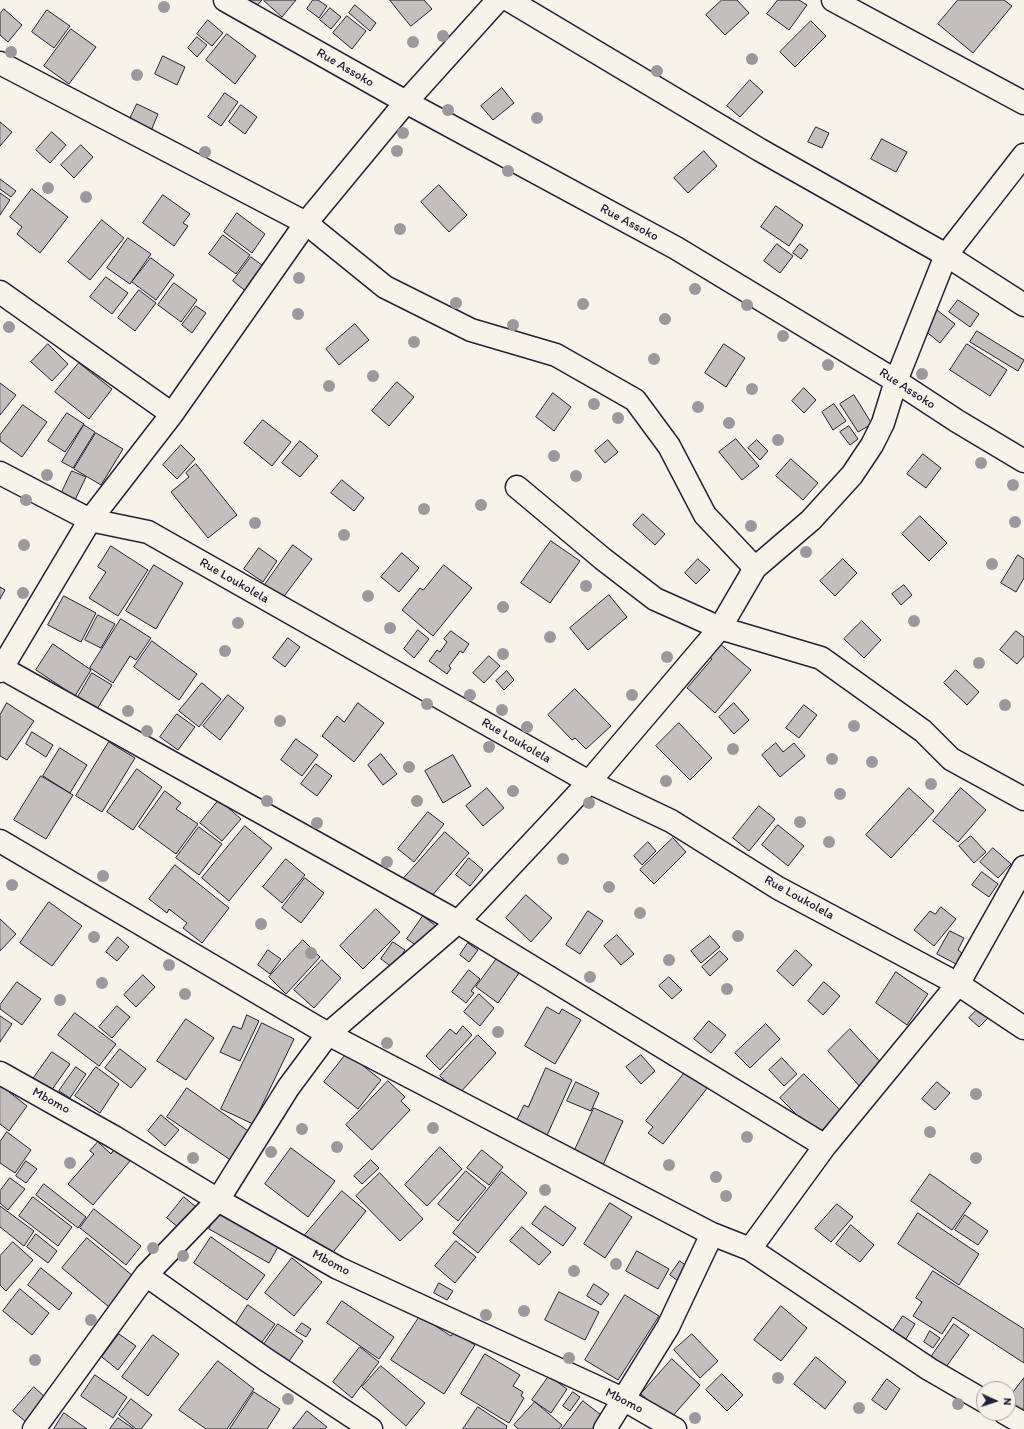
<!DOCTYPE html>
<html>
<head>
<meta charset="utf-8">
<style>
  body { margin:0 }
  #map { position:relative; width:1024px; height:1429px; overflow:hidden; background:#f7f3e8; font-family:Itim,sans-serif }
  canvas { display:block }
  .north { position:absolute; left:976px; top:1381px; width:40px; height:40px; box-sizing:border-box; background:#f7f3e8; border:1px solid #a29fa3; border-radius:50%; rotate:93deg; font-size:11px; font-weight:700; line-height:16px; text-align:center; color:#22223b }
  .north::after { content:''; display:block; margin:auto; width:14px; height:18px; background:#22223b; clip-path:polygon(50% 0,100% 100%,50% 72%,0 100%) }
</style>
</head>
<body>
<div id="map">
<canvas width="1024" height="1429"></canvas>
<div class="north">N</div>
</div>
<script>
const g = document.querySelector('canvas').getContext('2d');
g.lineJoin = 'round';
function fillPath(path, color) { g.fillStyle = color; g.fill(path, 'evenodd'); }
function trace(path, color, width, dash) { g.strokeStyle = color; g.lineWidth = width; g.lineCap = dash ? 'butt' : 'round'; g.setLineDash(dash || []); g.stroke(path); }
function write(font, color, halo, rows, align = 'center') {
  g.font = font + ' Itim,sans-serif'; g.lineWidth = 3.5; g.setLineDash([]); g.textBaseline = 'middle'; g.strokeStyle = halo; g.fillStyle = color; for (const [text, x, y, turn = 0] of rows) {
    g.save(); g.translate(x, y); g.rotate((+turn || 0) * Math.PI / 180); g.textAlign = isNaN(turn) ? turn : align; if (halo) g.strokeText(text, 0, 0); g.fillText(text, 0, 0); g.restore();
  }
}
const building = new Path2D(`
  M241 0H262L253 10Z
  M265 0H296L282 17 264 1Z
  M313 0H318L327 6 319 18 307 9Z
  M390 0H424L432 9 411 26Z
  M722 0H737L749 13 725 35 706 15Z
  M778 0H799L807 5 789 30 767 14Z
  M958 0H1004L1012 6 973 53 938 24Z
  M355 5 376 23 370 31 349 13Z
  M330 8 341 17 331 29 320 20Z
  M4 9 22 25 8 42 0 35V14Z
  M47 10 70 26 54 48 32 32Z
  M347 16 366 31 352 49 333 33Z
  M208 20 223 33 212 46 197 34Z
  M811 21 826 36 795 67 780 52Z
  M71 29 96 47 69 84 44 66Z
  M227 34 256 56 235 84 206 60Z
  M197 37 207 45 197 57 188 48Z
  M163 56 185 67 177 85 155 74Z
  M750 80 763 92 740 117 727 106Z
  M502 88 514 103 493 120 481 106Z
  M225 93 238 102 221 126 208 117Z
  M137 104 158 114 151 131 129 121Z
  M241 105 257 117 245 134 229 122Z
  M0 122 12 132 0 146Z
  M816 127 829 133 822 148 808 142Z
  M52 132 66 145 50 163 36 150Z
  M882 139 907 152 896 172 871 159Z
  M81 145 93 157 74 178 61 165Z
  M704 151 717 166 688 193 674 178Z
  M0 179 16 191 11 197 0 189Z
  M439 185 467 215 449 232 421 202Z
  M32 189 68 217 40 253 17 234 22 227 10 217Z
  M0 193 10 200 0 215Z
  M163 195 190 214 183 223 188 226 174 246 143 223Z
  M776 206 803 225 789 246 761 227Z
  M237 213 265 234 252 253 224 232Z
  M102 220 124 238 90 280 68 262Z
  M223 235 250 255 236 274 209 254Z
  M128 238 151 254 130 284 107 268Z
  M777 244 793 256 780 273 764 261Z
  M800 244 808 250 801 259 793 253Z
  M251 257 266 268 248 293 233 281Z
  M151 258 174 275 156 300 132 282Z
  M106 277 128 293 112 314 90 297Z
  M174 283 197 300 181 322 158 305Z
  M139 290 156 303 135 331 118 318Z
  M958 300 979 314 970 327 949 312Z
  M196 306 206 313 192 333 182 325Z
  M937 310 955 324 940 343 923 329Z
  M355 324 369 340 339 365 326 349Z
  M977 331 1024 360 1018 371 970 342Z
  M48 344 68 364 52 381 31 362Z
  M724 344 745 358 726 387 705 373Z
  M967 344 1007 370 990 396 950 370Z
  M79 363 112 389 89 419 55 392Z
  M397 382 414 397 389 426 372 411Z
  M0 383 16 395 0 415Z
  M804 388 816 400 804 413 792 401Z
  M553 393 571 407 554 431 536 417Z
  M854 395 872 424 858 432 840 404Z
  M834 404 846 421 833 430 822 412Z
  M23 405 47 422 22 457 0 441V435Z
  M67 413 84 424 65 452 48 441Z
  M263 420 291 442 272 466 244 443Z
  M84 425 95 432 73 468 62 462Z
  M849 426 858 439 850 445 840 432Z
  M96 433 123 449 101 485 74 469Z
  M736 439 759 466 742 480 719 452Z
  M608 440 618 452 605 463 595 451Z
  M757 440 768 451 760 460 748 448Z
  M300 441 318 456 300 477 282 463Z
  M181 445 195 459 177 479 163 465Z
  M923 454 941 468 926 488 907 474Z
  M791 459 818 483 803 500 776 476Z
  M196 464 237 515 208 538 171 492 189 477 186 473Z
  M72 471 86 477 75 500 61 494Z
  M342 480 364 498 354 511 331 493Z
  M643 514 665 534 655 545 633 525Z
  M920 516 947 543 929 561 902 534Z
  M551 541 580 561 550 603 521 583Z
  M293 545 312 559 282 599 264 586Z
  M111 546 148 570 118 616 89 598 106 572 98 567Z
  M259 548 277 561 263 582 244 569Z
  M402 553 419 568 399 592 381 577Z
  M1018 555 1024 559V578L1016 592 1001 583Z
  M698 559 710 570 696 584 685 573Z
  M843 559 857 573 835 596 820 581Z
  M154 565 183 583 156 629 126 611Z
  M444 565 472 588 433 636 402 610 420 588 423 590Z
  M904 585 912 595 901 605 892 594Z
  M0 587 5 590 0 599Z
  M609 595 627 617 588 650 570 628Z
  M64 596 96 613 81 642 48 625Z
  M98 615 115 624 101 648 85 640Z
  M121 619 151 638 136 660 130 656 113 683 90 668Z
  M862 621 881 640 864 658 844 639Z
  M418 630 429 639 414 658 404 649Z
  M451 631 469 644 463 653 460 651 449 666 451 668 447 674 429 661 437 650 440 652 447 642 444 639Z
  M1016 631 1024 637V656L1017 664 1000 650Z
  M288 638 300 647 285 667 273 658Z
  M713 638 751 670 715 713 687 688 712 659 702 651Z
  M152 641 197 674 179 700 134 667Z
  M53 644 91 670 75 696 36 670Z
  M489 656 500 666 484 683 473 673Z
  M956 670 979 692 967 705 944 683Z
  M507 671 514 680 504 690 496 681Z
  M92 673 112 685 97 709 78 697Z
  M202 683 221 699 199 727 179 711Z
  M575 689 611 726 586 749 575 738 572 740 548 715Z
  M228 695 244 708 220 740 203 726Z
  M7 703 34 721 7 760 0 756V715Z
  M358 703 384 723 354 762 322 736 337 716 344 722Z
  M734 703 749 720 734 734 719 717Z
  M804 705 817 715 799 738 786 728Z
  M177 714 195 727 178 750 160 737Z
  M679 723 712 758 690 780 656 746Z
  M32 732 53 745 46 757 26 744Z
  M296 739 318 755 302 776 281 760Z
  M109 742 135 758 102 812 76 796Z
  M776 743 783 752 794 743 805 756 780 777 762 755Z
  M60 748 87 765 70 793 43 776Z
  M381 754 397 774 383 785 368 765Z
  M453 755 471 786 443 803 425 771Z
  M316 764 332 776 317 796 301 784Z
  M137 769 162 787 133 830 107 812Z
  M41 776 73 795 46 839 14 820Z
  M487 788 504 808 483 826 466 806Z
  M909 788 934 811 891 858 866 835Z
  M961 788 986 810 958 842 933 821Z
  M165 791 181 803 176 809 198 824 176 854 139 827Z
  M219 800 241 819 222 841 200 823Z
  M759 806 775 819 749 851 733 838Z
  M428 812 444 824 414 862 398 849Z
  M778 825 804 846 788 866 762 845Z
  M245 826 272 848 229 901 202 878Z
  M199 827 222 844 199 875 176 858Z
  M445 832 469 853 429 899 404 878Z
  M971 836 986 852 974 863 959 846Z
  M673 838 686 852 654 884 640 870Z
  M648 842 656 851 642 865 634 856Z
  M993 848 1011 864 998 878 980 862Z
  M469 858 483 870 470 886 456 875Z
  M286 859 305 875 282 903 263 887Z
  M175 865 229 908 202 943 183 928 187 923 169 909 167 913 149 899Z
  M982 872 998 884 989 897 972 885Z
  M305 878 324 893 301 923 282 908Z
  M526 895 552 918 531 942 506 918Z
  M49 902 82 926 52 966 20 943Z
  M941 907 956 919 934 946 914 930 930 911 935 914Z
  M376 909 400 932 363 969 340 946Z
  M588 911 603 921 580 954 566 945Z
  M423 916 436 926 420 948 407 939Z
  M0 919 16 934 0 951Z
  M950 931 964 938 958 950 962 953 956 964 937 954Z
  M617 935 634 954 621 965 604 946Z
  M710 936 720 947 701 963 691 951Z
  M118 937 129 947 117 961 106 952Z
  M303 940 320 957 286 994 269 977Z
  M393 942 405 950 393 968 381 959Z
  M468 943 478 950 469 962 460 955Z
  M268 950 281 959 270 974 258 965Z
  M796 950 812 965 793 986 777 971Z
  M720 951 728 959 710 976 702 967Z
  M498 957 519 973 498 1003 476 987Z
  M322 960 341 978 314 1008 294 990Z
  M469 970 480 979 471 991 474 993 466 1003 452 992Z
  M896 972 928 994 907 1025 876 1003Z
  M143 975 155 987 136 1007 124 995Z
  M669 977 682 990 672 999 659 986Z
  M17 982 41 999 22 1025 0 1009V1005Z
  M824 982 840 996 823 1015 808 1001Z
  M479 994 494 1008 480 1026 464 1012Z
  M982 1005 992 1014 979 1027 969 1018Z
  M117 1006 130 1017 112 1038 99 1027Z
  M547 1007 559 1014 562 1009 581 1020 555 1064 525 1046Z
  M75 1013 116 1044 99 1066 58 1035Z
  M247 1015 259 1021 240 1061 220 1052 233 1026 241 1029Z
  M0 1016 12 1024 0 1042Z
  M186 1019 214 1038 186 1080 157 1061Z
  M709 1021 726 1035 711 1053 694 1039Z
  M262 1023 294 1039 253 1124 221 1109Z
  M766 1024 780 1039 750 1068 735 1053Z
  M463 1026 472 1035 440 1070 426 1056 450 1029 456 1034Z
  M850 1029 885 1067 862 1089 828 1051Z
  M478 1035 496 1053 459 1094 440 1076Z
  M120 1049 146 1069 131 1088 105 1068Z
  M52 1052 70 1064 51 1091 33 1079Z
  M347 1053 381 1080 358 1109 324 1082Z
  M641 1055 655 1071 641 1084 626 1067Z
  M782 1058 797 1074 784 1086 769 1070Z
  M691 1065 712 1082 663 1144 648 1133 653 1127 646 1121Z
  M76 1067 86 1074 70 1098 59 1091Z
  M96 1067 119 1084 100 1113 75 1096Z
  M546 1068 572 1080 544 1142 513 1128 524 1105 528 1107Z
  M804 1074 841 1111 817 1135 780 1098Z
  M388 1081 405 1097 401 1101 410 1110 372 1150 346 1125Z
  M0 1082 14 1084 9 1092 27 1106 9 1131 0 1124Z
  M576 1082 599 1093 591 1111 567 1101Z
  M937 1082 950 1093 935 1110 922 1099Z
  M187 1088 251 1133 232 1161 167 1117Z
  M594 1108 623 1121 603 1165 574 1152Z
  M161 1115 179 1130 165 1146 148 1131Z
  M7 1132 31 1150 15 1173 0 1163V1142Z
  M98 1142 111 1154 115 1148 130 1161 93 1205 68 1184 94 1154 90 1151Z
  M440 1147 462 1169 427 1206 405 1185Z
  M291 1148 335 1181 308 1217 265 1184Z
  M482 1150 503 1167 489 1185 467 1168Z
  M371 1160 379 1168 362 1184 354 1176Z
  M26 1161 37 1169 26 1183 16 1176Z
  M466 1171 486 1188 458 1221 438 1204Z
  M502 1172 527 1193 478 1253 453 1233Z
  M380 1173 423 1219 400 1241 356 1196Z
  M930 1174 971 1203 952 1230 911 1201Z
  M10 1178 25 1189 8 1210 0 1203V1191Z
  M44 1184 86 1217 78 1228 36 1195Z
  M342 1191 366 1211 330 1256 305 1235Z
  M33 1197 72 1227 58 1246 19 1216Z
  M184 1197 196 1207 179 1228 167 1218Z
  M610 1203 632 1217 605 1258 584 1244Z
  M837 1204 853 1217 831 1242 815 1229Z
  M0 1206 34 1231 24 1246 0 1227Z
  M545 1206 576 1228 563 1246 532 1224Z
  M94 1209 141 1246 126 1265 80 1228Z
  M219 1211 279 1245 269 1263 209 1229Z
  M918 1213 979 1254 959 1285 898 1244Z
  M965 1215 988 1231 978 1245 955 1230Z
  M851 1225 874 1245 860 1262 836 1244Z
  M522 1227 551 1252 539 1265 510 1241Z
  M36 1234 57 1251 48 1263 27 1247Z
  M211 1237 265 1275 247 1300 194 1263Z
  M87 1238 133 1276 109 1307 62 1268Z
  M456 1241 476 1257 455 1283 435 1266Z
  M13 1242 33 1260 6 1291 0 1285V1256Z
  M637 1251 669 1269 658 1289 626 1271Z
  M292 1258 322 1282 294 1316 265 1293Z
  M680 1261 688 1267 678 1281 670 1275Z
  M41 1268 72 1293 59 1310 28 1285Z
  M933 1271 1024 1329V1363L953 1317 942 1334 913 1316 922 1302 916 1298Z
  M439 1283 453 1291 447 1300 434 1293Z
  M594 1284 609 1294 601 1305 587 1296Z
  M20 1289 49 1313 32 1335 3 1311Z
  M559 1292 599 1312 585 1340 545 1320Z
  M625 1295 659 1316 618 1380 585 1360Z
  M342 1301 394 1337 379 1359 327 1323Z
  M248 1305 275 1324 259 1346 233 1328Z
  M781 1306 807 1328 781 1361 754 1340Z
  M420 1316 451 1336 454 1332 475 1345 444 1394 391 1360Z
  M903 1316 915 1324 906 1339 893 1331Z
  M302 1323 311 1329 306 1337 296 1331Z
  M278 1324 303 1341 285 1367 260 1350Z
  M954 1324 969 1335 946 1367 931 1357Z
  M930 1331 940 1338 933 1348 924 1342Z
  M119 1334 136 1346 118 1370 102 1357Z
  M692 1334 718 1361 700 1378 674 1350Z
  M153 1335 179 1354 148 1396 122 1377Z
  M360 1347 379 1362 352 1398 333 1382Z
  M485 1354 520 1375 513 1386 523 1392 521 1396 524 1398 509 1423 461 1394Z
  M816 1357 846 1382 825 1409 794 1384Z
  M672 1359 700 1385 670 1419 641 1394Z
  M218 1361 254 1389 227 1429H206L179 1410Z
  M381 1366 425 1403 406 1426 362 1387Z
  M722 1374 743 1395 727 1411 706 1390Z
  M95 1375 127 1397 113 1418 81 1396Z
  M549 1376 567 1389 551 1413 532 1400Z
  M1024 1378V1413L1008 1401V1399Z
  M887 1379 900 1389 886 1410 872 1400Z
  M34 1387 46 1398 26 1422 13 1411Z
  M254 1392 280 1409 267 1429H230Z
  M573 1392 580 1397 570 1411 563 1406Z
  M131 1399 152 1415 141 1429H136L119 1415Z
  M583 1401 605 1418 597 1429H562Z
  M535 1402 562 1425 559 1429H518L514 1425Z
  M478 1407 507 1426 506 1429H463Z
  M307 1411 327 1427 325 1429H293Z
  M64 1413 87 1429H54Z
  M118 1418 134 1429H110Z`);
const minor = new Path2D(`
  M225 0 406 102 676 248 896 381 957 421 1024 461
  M509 0 760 150 946 255 1024 305
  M833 0 1024 103
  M0 63 306 223 385 287 471 330 556 355 635 400 669 446 705 515 755 568
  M0 292 172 414
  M0 473 90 520 148 532 589 782 671 821 778 888 958 984 1024 1028
  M517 487 603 559 655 599 720 628 821 658 923 731 951 759 1024 799
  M0 667 458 922 825 1146
  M0 671 90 520 172 414 306 223 406 102 498 0
  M0 841 328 1034 712 1234 750 1249 929 1369 984 1401
  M0 1073 114 1137 218 1200 338 1268 623 1399 675 1429
  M750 1249 825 1146 958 984 1024 867
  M146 1275 265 1359 371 1429
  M1005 1413 1024 1424
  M34 1429 146 1275 218 1200 288 1088 328 1034 458 922 551 823 589 782 720 628 755 568 811 520 852 475 872 445 883 423 896 381 946 255 1024 155
  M605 1429 668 1327 712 1234`);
const trees = [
  [164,7],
  [443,36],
  [413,42],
  [11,52],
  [752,59],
  [657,71],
  [137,75],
  [448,110],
  [537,118],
  [403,133],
  [397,151],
  [205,152],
  [508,171],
  [48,188],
  [86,197],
  [400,229],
  [299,278],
  [695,289],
  [456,303],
  [583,304],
  [747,305],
  [298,314],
  [665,319],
  [513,325],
  [9,327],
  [783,336],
  [414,342],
  [654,359],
  [828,365],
  [922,374],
  [373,376],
  [329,386],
  [752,389],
  [594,404],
  [698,407],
  [618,418],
  [729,423],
  [778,440],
  [554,456],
  [981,463],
  [47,475],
  [576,476],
  [1013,485],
  [26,500],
  [481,505],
  [424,509],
  [1015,522],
  [255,523],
  [751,526],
  [344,535],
  [24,545],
  [806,552],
  [992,564],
  [586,586],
  [23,593],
  [368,596],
  [503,607],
  [914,621],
  [238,623],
  [390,628],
  [550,637],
  [225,651],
  [503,654],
  [667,657],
  [979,663],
  [470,695],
  [632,695],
  [427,704],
  [1005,705],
  [502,710],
  [128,711],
  [280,721],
  [854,726],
  [527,727],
  [147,731],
  [489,747],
  [733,749],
  [832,759],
  [872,762],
  [409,767],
  [666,781],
  [931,784],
  [513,791],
  [840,794],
  [267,801],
  [417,801],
  [589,803],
  [800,822],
  [317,823],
  [829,842],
  [563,859],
  [387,862],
  [103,876],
  [12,885],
  [609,887],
  [640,913],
  [261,924],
  [738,936],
  [94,937],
  [311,953],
  [669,960],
  [169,965],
  [590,977],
  [102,983],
  [727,989],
  [185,994],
  [60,1000],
  [498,1032],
  [387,1043],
  [976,1094],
  [433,1128],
  [302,1129],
  [930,1132],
  [747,1137],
  [337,1147],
  [271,1152],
  [193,1158],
  [976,1158],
  [70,1163],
  [669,1165],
  [716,1177],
  [545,1190],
  [726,1196],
  [153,1248],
  [183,1256],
  [616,1264],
  [574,1271],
  [524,1311],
  [486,1315],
  [91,1320],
  [569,1358],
  [35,1360],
  [778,1378],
  [288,1399],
  [958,1404],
  [859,1408],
  [695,1418]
];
const streetNames = [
  ["Rue Assoko",345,68,30],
  ["Rue Assoko",629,223,28],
  ["Rue Assoko",907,389,33],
  ["Rue Loukolela",234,581,30],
  ["Rue Loukolela",516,741,30],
  ["Rue Loukolela",799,898,29],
  ["Mbomo",51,1101,29],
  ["Mbomo",331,1263,28],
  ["Mbomo",624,1401,27]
];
fillPath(building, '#c2bfbd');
trace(building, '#22223b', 1);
trace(minor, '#22223b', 25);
trace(minor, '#f7f3e8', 22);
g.fillStyle = '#9b999d';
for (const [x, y] of trees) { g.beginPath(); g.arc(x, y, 6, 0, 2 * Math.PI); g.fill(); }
write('13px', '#22223b', '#f7f3e8', streetNames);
</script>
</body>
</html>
